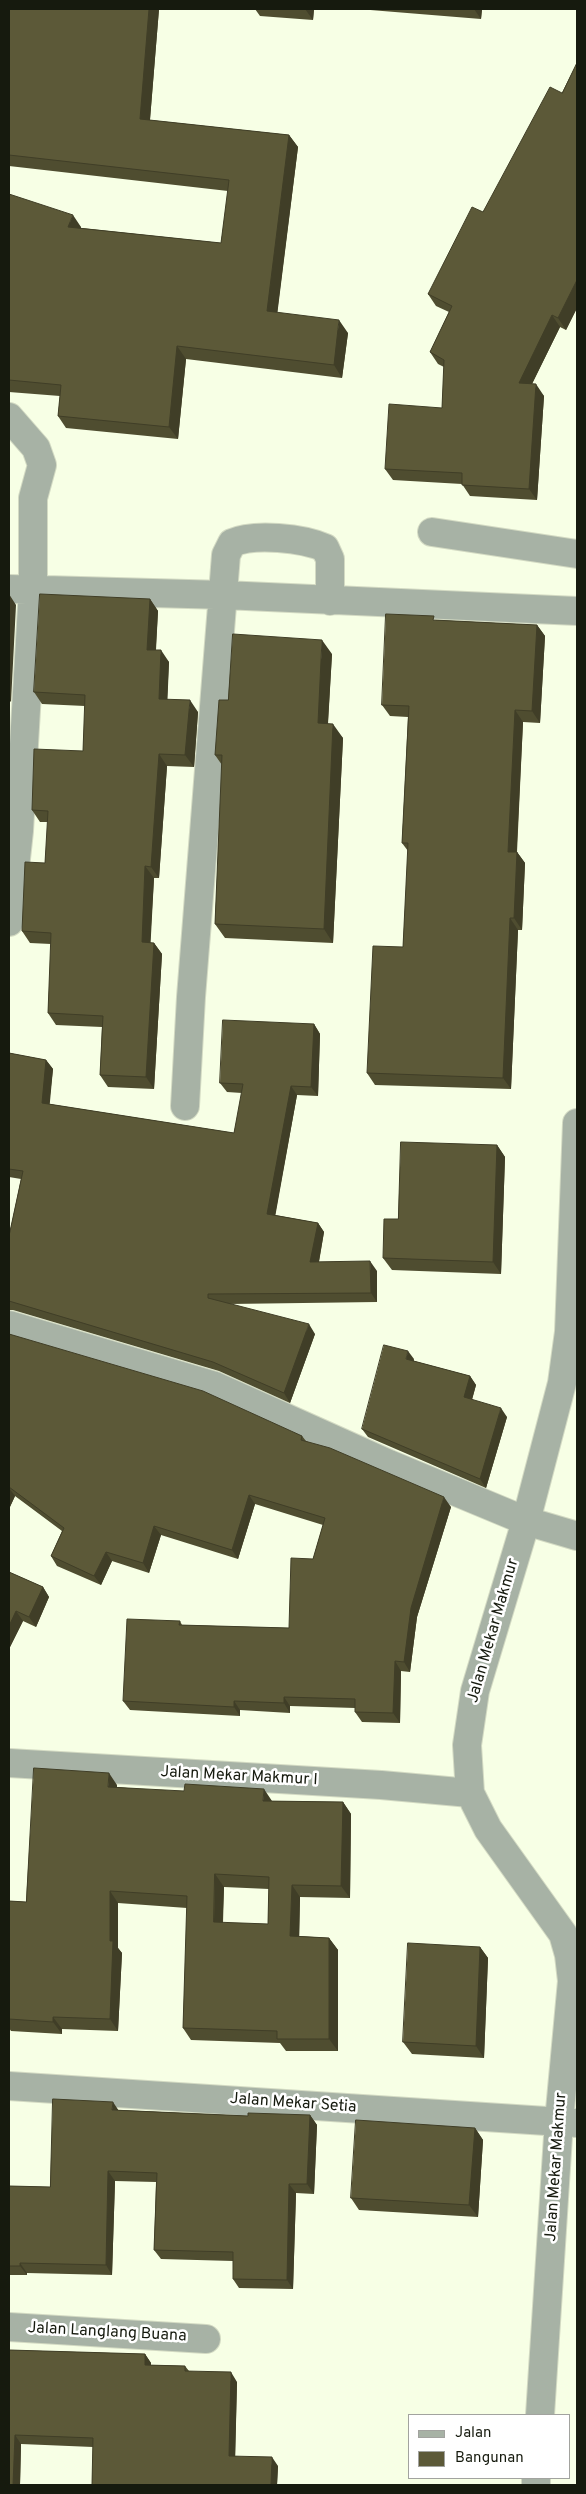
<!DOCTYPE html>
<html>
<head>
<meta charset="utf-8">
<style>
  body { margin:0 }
  #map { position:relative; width:586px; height:2494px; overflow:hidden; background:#f7ffe5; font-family:Overpass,sans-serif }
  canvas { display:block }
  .frame { position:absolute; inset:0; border:10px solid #161a0e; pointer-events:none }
  .legend { position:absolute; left:408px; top:2414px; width:162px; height:65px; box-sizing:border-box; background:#fff; border:1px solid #a2a39f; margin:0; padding:6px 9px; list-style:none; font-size:15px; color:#161a0e }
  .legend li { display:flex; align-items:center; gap:10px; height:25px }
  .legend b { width:25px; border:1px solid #a2a39f }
</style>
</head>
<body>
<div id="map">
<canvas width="586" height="2494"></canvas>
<div class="frame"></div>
<ul class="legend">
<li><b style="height:6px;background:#a7b2a5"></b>Jalan</li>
<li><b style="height:14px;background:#5c5938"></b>Bangunan</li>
</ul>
</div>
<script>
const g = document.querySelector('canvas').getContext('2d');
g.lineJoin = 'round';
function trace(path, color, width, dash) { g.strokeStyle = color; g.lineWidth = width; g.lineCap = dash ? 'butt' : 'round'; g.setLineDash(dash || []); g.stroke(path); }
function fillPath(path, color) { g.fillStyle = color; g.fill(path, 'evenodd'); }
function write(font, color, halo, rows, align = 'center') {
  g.font = font + ' Overpass,sans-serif'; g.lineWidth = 5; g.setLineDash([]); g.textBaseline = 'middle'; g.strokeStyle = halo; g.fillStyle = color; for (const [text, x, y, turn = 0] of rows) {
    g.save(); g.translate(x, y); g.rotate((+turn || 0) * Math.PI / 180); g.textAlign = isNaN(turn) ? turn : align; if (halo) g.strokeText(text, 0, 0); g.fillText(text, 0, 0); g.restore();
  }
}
const minor = new Path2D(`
  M9 417 36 448 42 465 33 498V588L19 831 9 922
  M432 532 577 554
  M9 589 224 595 577 611
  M185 1106 191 997 226 555 232 543C254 533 303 538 325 548L330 559V601
  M9 1325 215 1386 389 1464 526 1521 577 1536
  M9 1763 381 1785 470 1793
  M9 2086 577 2123
  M9 2327 206 2339
  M540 2415 559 2121 572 1981 569 1955 563 1934 488 1829 470 1793 467 1745 475 1691 526 1521 562 1383 569 1332 577 1123
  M536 2485V2478`);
const wall = new Path2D(`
  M9 9H159L150 120 289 135 298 147 277 313 348 333 342 378 186 359 178 439 66 428 58 416 60 396 9 392V194L81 227V228L221 243 228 191 9 166Z
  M255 9H314L313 20 260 16Z
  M358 9H482L481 19Z
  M577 63V308L566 330 560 327 532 384 544 396 537 500 470 496 462 484 393 480 385 469 442 408 444 367 438 364 430 352 449 312 436 306 428 294 562 93Z
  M150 599 158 611 156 650 169 662 167 699 198 712 194 767 167 766 159 878H154L150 943H154L162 954 154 1089 108 1087 100 1075 102 1027 56 1025 48 1013 51 944 30 943 22 931 45 863 48 822H40L32 810 83 751 85 706 42 704 34 692Z
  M436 620 537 625 545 636 540 723 523 722 517 852 525 863 522 930H518L511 1089 375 1085 367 1073 403 947 408 851 402 843 408 717 390 716 382 705Z
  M332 654 328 724 343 738 333 943 225 938 215 924 222 765 215 755 228 700Z
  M314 1024 320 1034 318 1096 297 1095 275 1215 318 1223 324 1232 319 1262 377 1271V1302L229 1304 315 1334 290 1403 219 1371 13 1310H9V1236L21 1179 9 1177V1053L46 1060 53 1069 49 1104 234 1133 242 1093 227 1092 220 1083Z
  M497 1145 505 1157 501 1274 392 1270 383 1258Z
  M9 1334 302 1436 306 1441 451 1507 417 1617 410 1672 401 1671 400 1723 362 1722 355 1712V1708L290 1706V1713L240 1710V1716L130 1710 123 1701 180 1621 182 1625 289 1628 313 1559 323 1525 255 1504 238 1559 161 1535 149 1573 112 1561 101 1585 57 1566 51 1556 62 1531 15 1496 9 1509Z
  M414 1359V1361L470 1376 476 1385 472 1400 507 1417 486 1488 368 1437 362 1429Z
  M9 1572 43 1587 49 1597 36 1627 23 1621 9 1649Z
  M117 1785V1787L272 1801 343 1802 351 1814 350 1898 300 1897 299 1936 329 1938 338 1950V2051H286L280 2043 191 2040 183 2028 187 1908 118 1903V1948L122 1953 118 2031 62 2029V2034L11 2031 9 2028V1901L26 1902ZM224 1887 269 1889 268 1924 223 1923Z
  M480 1947 488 1958 484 2058 412 2054 403 2042Z
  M119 2110 248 2116 310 2115 317 2125 314 2194 296 2193 293 2289 239 2288 233 2279V2261L161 2259 154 2250 156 2182 115 2181 112 2275 27 2273V2275H9V2186L50 2187Z
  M475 2128 483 2140 478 2217 359 2210 351 2198Z
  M9 2350 145 2354 151 2363V2365L185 2366 189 2371 237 2382 235 2456 278 2466 277 2485H92L93 2447 21 2444 20 2485H9Z`);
const shadedWall = new Path2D(`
  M149 9H159L149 131 140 119Z
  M305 9H314L313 20Z
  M474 9H482L481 19Z
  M289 135 298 147 276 324 267 311Z
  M73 215 81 227 77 239 68 227Z
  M577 280V308L566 330 558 318Z
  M552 315 560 327 527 394 519 383Z
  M339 320 348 333 342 378 334 365Z
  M177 346 186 359 178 439 169 427Z
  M536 384 544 396 537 500 529 489Z
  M9 594 16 605 11 702 9 700Z
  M150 599 158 611 155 661 147 650Z
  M537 625 545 636 540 723 532 711Z
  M322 640 332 654 327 737 318 723Z
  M161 650 169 662 167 711 159 699Z
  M190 700 198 712 194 767 185 755Z
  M515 710 523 722 516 863 508 852Z
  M333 724 343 738 333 943 324 929Z
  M159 754 167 766 159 878 151 867Z
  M517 852 525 863 522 930 514 918Z
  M145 866 154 878 150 954 142 942Z
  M510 918 518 930 511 1089 503 1078Z
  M154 943 162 954 154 1089 146 1077Z
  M314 1024 320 1034 318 1096 311 1087Z
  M46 1060 53 1069 49 1112 42 1103Z
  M291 1086 297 1095 274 1223 267 1214Z
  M497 1145 505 1157 501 1274 493 1262Z
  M318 1223 324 1232 317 1272 310 1262Z
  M370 1261 377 1271V1302L371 1293Z
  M309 1324 315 1334 290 1403 284 1393Z
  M408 1351 414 1359 412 1368 406 1359Z
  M470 1376 476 1385 470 1406 464 1397Z
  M501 1408 507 1417 486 1488 480 1479Z
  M9 1488 15 1496 9 1509Z
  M249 1495 255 1504 238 1559 232 1550Z
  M444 1497 451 1507 417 1617 410 1672 404 1662 411 1608Z
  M154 1526 161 1535 149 1573 143 1563Z
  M106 1552 112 1561 101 1585 94 1576Z
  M43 1587 49 1597 36 1627 29 1617Z
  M16 1611 23 1621 9 1649V1626Z
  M395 1661 401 1671 400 1723 393 1713Z
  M284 1697 290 1706V1713L284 1703Z
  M234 1701 240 1710V1716L234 1707Z
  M109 1773 117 1785 116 1799 108 1787Z
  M264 1789 272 1801H263Z
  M343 1802 351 1814 350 1898 341 1886Z
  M215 1874 224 1887 222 1934 214 1922Z
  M292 1885 300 1897 299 1948 290 1936Z
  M110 1891 118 1903V1948L122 1953 118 2031 110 2019Z
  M329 1938 338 1950V2051L329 2039Z
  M480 1947 488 1958 484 2058 476 2046Z
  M53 2017 62 2029V2034L53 2022Z
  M113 2102 119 2111 112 2110Z
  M310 2115 317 2125 314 2194 307 2184Z
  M475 2128 483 2140 478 2217 469 2205Z
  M108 2171 115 2181 112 2275 106 2265Z
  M289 2184 296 2193 293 2289 287 2280Z
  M20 2263 27 2273V2275L20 2266Z
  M145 2354 151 2363V2374L145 2365Z
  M231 2372 237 2382 235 2465 229 2456Z
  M15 2435 21 2444 20 2485H13Z
  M272 2457 278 2466 277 2485H271Z`);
const building = new Path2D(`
  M9 9H149L140 119 289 135 267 311 339 320 334 365 177 346 169 427 58 416 61 385 9 380V194L73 215 68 227 221 243 229 180 9 155Z
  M577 63V280L558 318 552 315 519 383 536 384 529 489 462 485V473L385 469 389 404 442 408 444 360 430 352 452 306 428 294 472 207 483 212 550 87 562 93Z
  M40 594 150 599 147 650H161L159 699 190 700 185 755 159 754 151 867 145 866 142 942 154 943 146 1077 100 1075 103 1016 48 1013 51 933 22 931 25 862 45 863 48 811 32 810 34 749 83 751 85 695 34 692Z
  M386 614 434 616 433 620 537 625 532 711 515 710 508 852H517L514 918H510L503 1078 367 1073 373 946 403 947 408 843H402L409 706 382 705Z
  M233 634 322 640 318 723 333 724 324 929 215 924 222 755H215L219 700H228Z
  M223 1020 314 1024 311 1087 291 1086 267 1214 318 1223 310 1262 370 1261 371 1293 208 1294V1298L309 1324 284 1393 213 1362 9 1301V1236L23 1171 9 1169V1053L46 1060 42 1103 234 1133 243 1084 220 1083Z
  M401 1142 497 1145 493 1262 383 1258 384 1219H398Z
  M9 1334 203 1391 302 1436 301 1440 330 1448 444 1497 411 1608 404 1662 395 1661 393 1713 355 1712V1699L284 1697V1703L234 1701V1707L123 1701 127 1619 180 1621 179 1625 289 1628 291 1558 313 1559 325 1518 249 1495 232 1550 154 1526 143 1563 106 1552 94 1576 51 1556 64 1528 9 1487Z
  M384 1345 408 1351 406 1359 470 1376 464 1397 501 1408 480 1479 362 1429Z
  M9 1572 43 1587 29 1617 16 1611 9 1626Z
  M34 1768 109 1773 108 1787 184 1791 185 1784 264 1789 263 1801 343 1802 341 1886 292 1885 290 1936 329 1938V2039H277V2031L183 2028 187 1896 110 1891V1941H113L110 2019 53 2017V2022L9 2019V1901L26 1902ZM215 1874 269 1877 268 1924 214 1922Z
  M408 1943 480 1947 476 2046 403 2042Z
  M53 2099 113 2102 112 2110 248 2116V2113L310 2115 307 2184H289L287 2280 233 2279V2252L154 2250 157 2173 108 2171 106 2265 20 2263V2266H9V2186L50 2187Z
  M356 2120 475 2128 469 2205 351 2198Z
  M9 2350 145 2354V2365L185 2366V2371L231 2372 229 2456 272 2457 271 2485H92L93 2438 15 2435 13 2485H9Z`);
const streetNames = [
  ["Jalan Mekar Makmur",494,1631,-74],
  ["Jalan Mekar Makmur I",239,1777,3],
  ["Jalan Mekar Setia",293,2104,4],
  ["Jalan Mekar Makmur",557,2167,-86],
  ["Jalan Langlang Buana",107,2333,3]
];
trace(minor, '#d3dac3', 30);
trace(minor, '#a7b2a5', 28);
fillPath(wall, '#4f4d30');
fillPath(shadedWall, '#403e27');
fillPath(building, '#5c5938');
trace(building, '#403e27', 1);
write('16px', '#161a0e', '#fff', streetNames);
</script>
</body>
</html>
